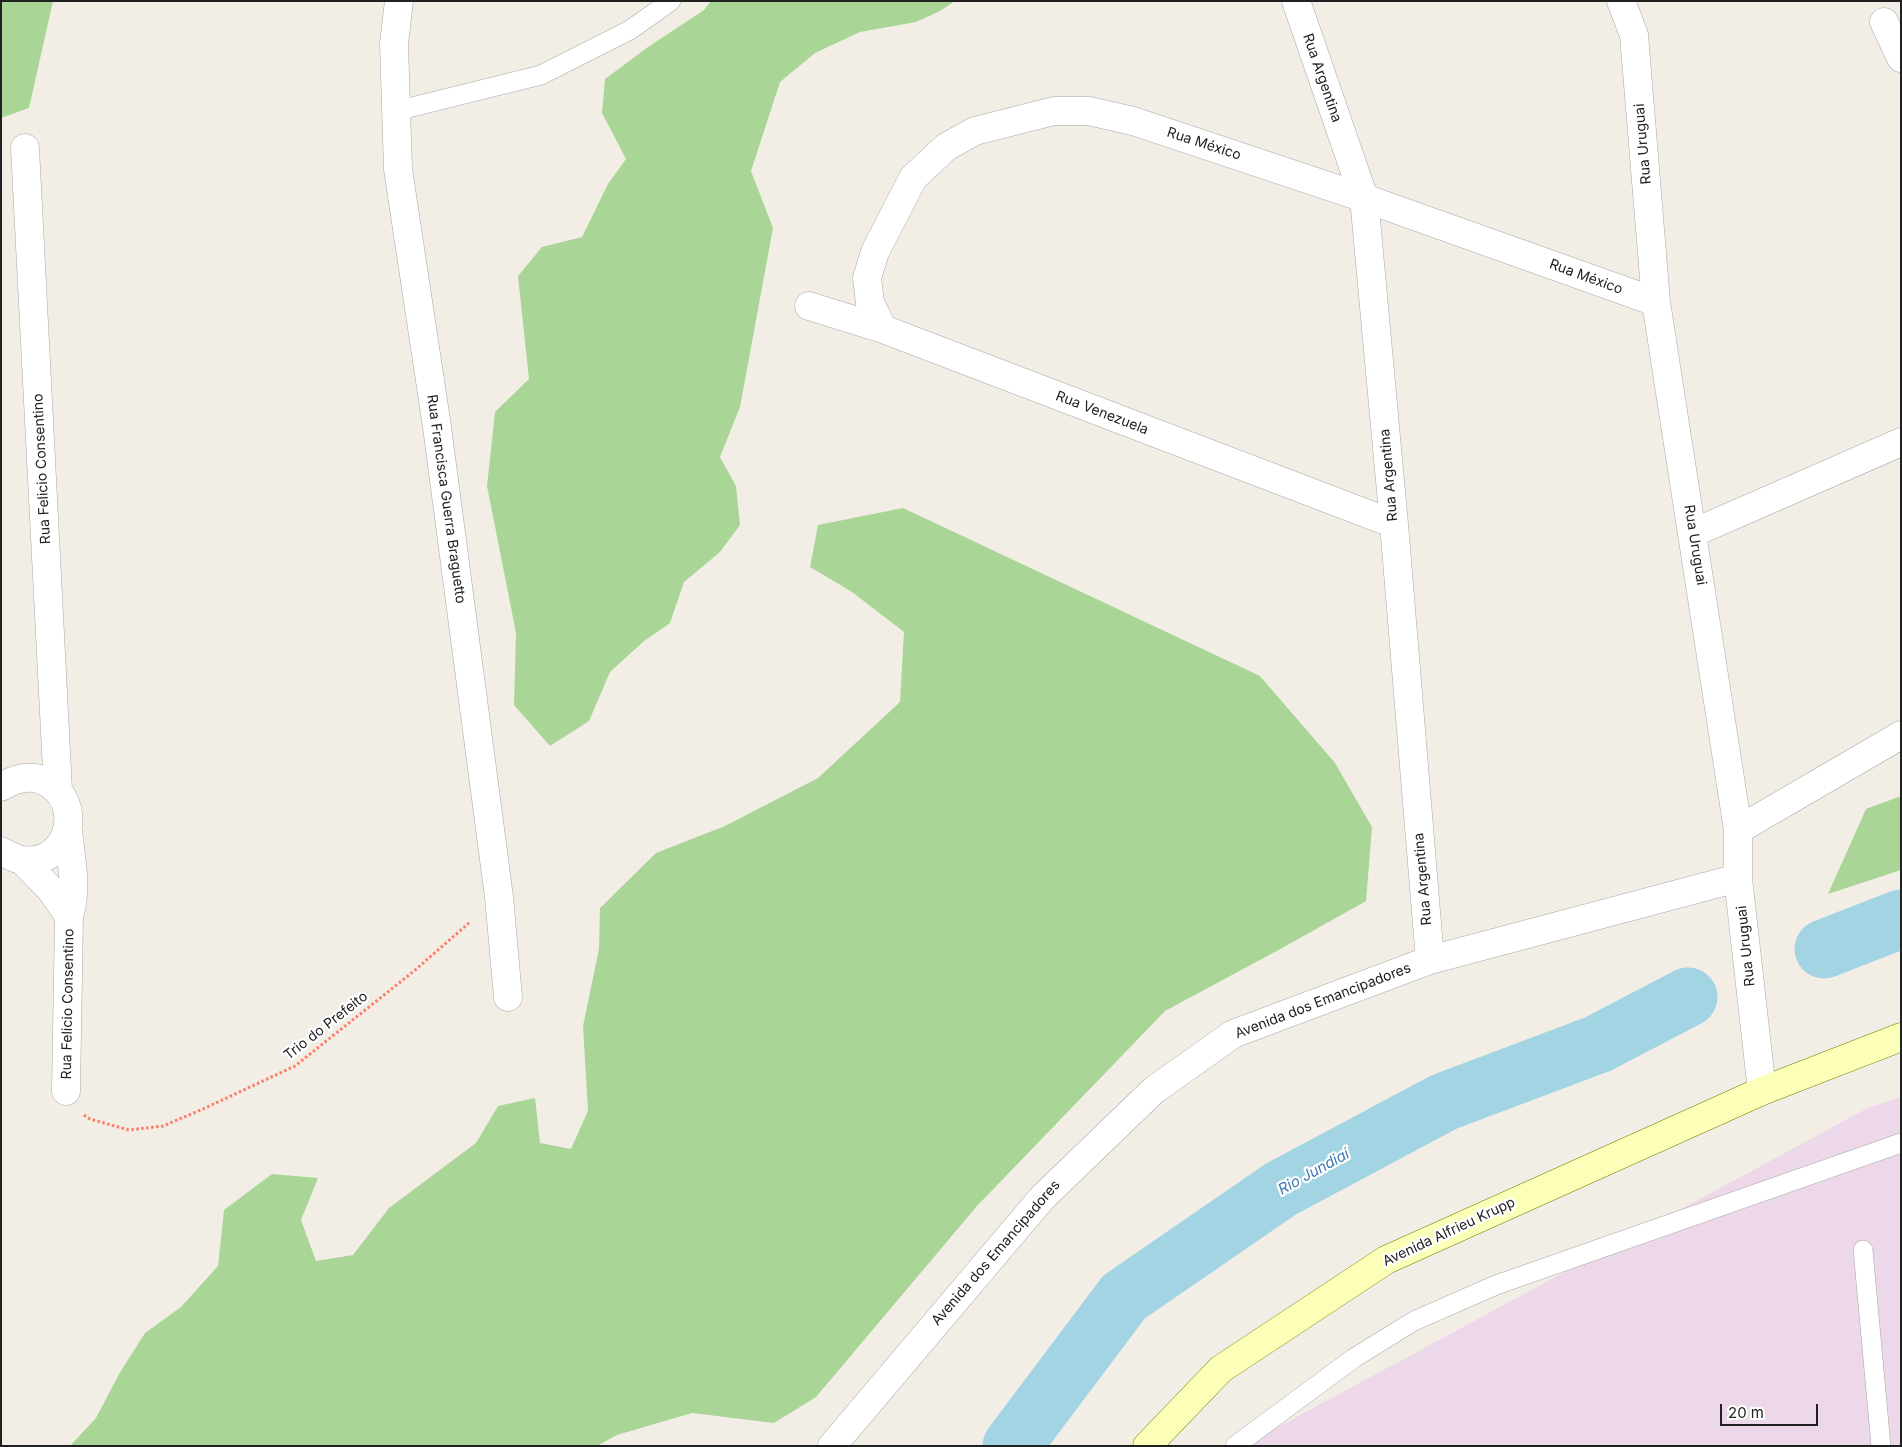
<!DOCTYPE html>
<html>
<head>
<meta charset="utf-8">
<style>
  body { margin:0 }
  #map { position:relative; width:1902px; height:1447px; overflow:hidden; background:#f2eee6; font-family:Inter,sans-serif }
  canvas { display:block }
  .frame { position:absolute; inset:0; border:2px solid #212121; pointer-events:none }
  .scale { position:absolute; left:1720px; top:1404px; width:98px; height:22px; box-sizing:border-box; border:2px solid #212121; border-top:0; padding-left:6px; font-size:15px; line-height:18px; white-space:nowrap; color:#212121; -webkit-text-stroke:4px #fff; paint-order:stroke }
</style>
</head>
<body>
<div id="map">
<canvas width="1902" height="1447"></canvas>
<div class="frame"></div>
<div class="scale">20 m</div>
</div>
<script>
const g = document.querySelector('canvas').getContext('2d');
g.lineJoin = 'round';
function fillPath(path, color) { g.fillStyle = color; g.fill(path, 'evenodd'); }
function trace(path, color, width, dash) { g.strokeStyle = color; g.lineWidth = width; g.lineCap = dash ? 'butt' : 'round'; g.setLineDash(dash || []); g.stroke(path); }
function write(font, color, halo, rows, align = 'center') {
  g.font = font + ' Inter,sans-serif'; g.lineWidth = 4.5; g.setLineDash([]); g.textBaseline = 'middle'; g.strokeStyle = halo; g.fillStyle = color; for (const [text, x, y, turn = 0] of rows) {
    g.save(); g.translate(x, y); g.rotate((+turn || 0) * Math.PI / 180); g.textAlign = isNaN(turn) ? turn : align; if (halo) g.strokeText(text, 0, 0); g.fillText(text, 0, 0); g.restore();
  }
}
const industrial = new Path2D(`
  M1901 1097V1446H1243L1868 1108Z`);
const forest = new Path2D(`
  M1 1H53L29 108 1 118Z
  M711 1H955L940 11 916 22 860 32 815 53 780 82 751 171 773 228 740 407 720 457 736 486 740 525 720 552 684 582 670 623 644 641 610 672 589 721 550 746 514 705 516 633 487 486 495 412 529 379 518 276 542 247 582 237 608 184 626 159 602 113 605 79 648 47 704 10Z
  M903 508 1260 676 1335 763 1372 827 1366 901 1284 947 1165 1011 977 1206 816 1397 774 1423 692 1413 617 1435 597 1446H70L96 1418 119 1374 145 1333 181 1307 218 1266 224 1210 272 1174 318 1178 301 1220 316 1261 353 1255 389 1208 476 1143 498 1106 535 1098 540 1143 571 1149 588 1111 583 1026 599 949 600 908 656 853 725 826 818 778 900 702 904 632 852 592 810 567 818 525Z
  M1901 796V870L1828 894 1866 809Z`);
const river = new Path2D(`
  M1824 949 1901 919
  M1012 1446 1124 1297 1281 1189 1444 1102 1598 1044 1688 997`);
const path = new Path2D(`
  M84 1115 90 1119 129 1130 163 1126 203 1109 295 1066 414 971 470 922`);
const lane = new Path2D(`
  M396 111 541 75 630 30 671 1
  M1863 1250 1881 1446
  M1235 1446 1354 1358 1414 1321 1496 1285 1901 1143`);
const street = new Path2D(`
  M399 1 394 44 398 169 437 427 499 897 508 997
  M1296 1 1364 198 1394 524 1430 960
  M1621 1 1634 35 1656 302 1738 830V878L1762 1091
  M1884 22 1901 58
  M25 148 58 790
  M809 306 883 329 1394 524
  M883 329 870 303 867 278 875 252 913 178 946 147 975 131 1054 111H1089L1133 121 1364 198 1656 302
  M1693 533 1901 442
  M1 787C17 777 35 773 51 785 86 811 64 867 22 860 14 859 8 854 1 851
  M1738 830 1901 735
  M23 861 51 890 69 916
  M66 1091 69 916C78 888 71 860 68 831
  M832 1446 1042 1198 1154 1090 1233 1034 1430 960 1738 878`);
const secondary = new Path2D(`
  M1147 1446 1221 1369 1386 1260 1762 1091 1901 1037`);
const streetNames = [
  ["Rua Argentina",1322,78,71],
  ["Rua México",1204,144,18],
  ["Rua Uruguai",1643,144,-95],
  ["Rua México",1586,277,20],
  ["Rua Venezuela",1102,413,21],
  ["Rua Felicio Consentino",42,469,-93],
  ["Rua Argentina",1389,475,-95],
  ["Rua Francisca Guerra Braguetto",446,499,82],
  ["Rua Uruguai",1695,545,81],
  ["Rua Argentina",1423,879,-95],
  ["Rua Uruguai",1746,946,-96],
  ["Avenida dos Emancipadores",1323,1001,-21],
  ["Rua Felicio Consentino",68,1004,-89],
  ["Trio do Prefeito",326,1026,-38],
  ["Avenida Alfrieu Krupp",1449,1232,-25],
  ["Avenida dos Emancipadores",996,1253,-49]
];
const waterNames = [
  ["Rio Jundiaí",1314,1172,-29]
];
fillPath(industrial, '#ecd8e8');
fillPath(forest, '#a9d597');
trace(river, '#a3d4e4', 59);
trace(lane, '#a8a8a8', 20);
trace(street, '#a8a8a8', 29);
trace(secondary, '#707f00', 29);
trace(path, '#ff7b6a', 3, [2.5, 2.5]);
trace(lane, '#fff', 19);
trace(street, '#fff', 28);
trace(secondary, '#fbffb7', 28);
write('14px', '#212121', '#fff', streetNames);
write('italic 15px', '#4079b2', '#fff', waterNames);
</script>
</body>
</html>
